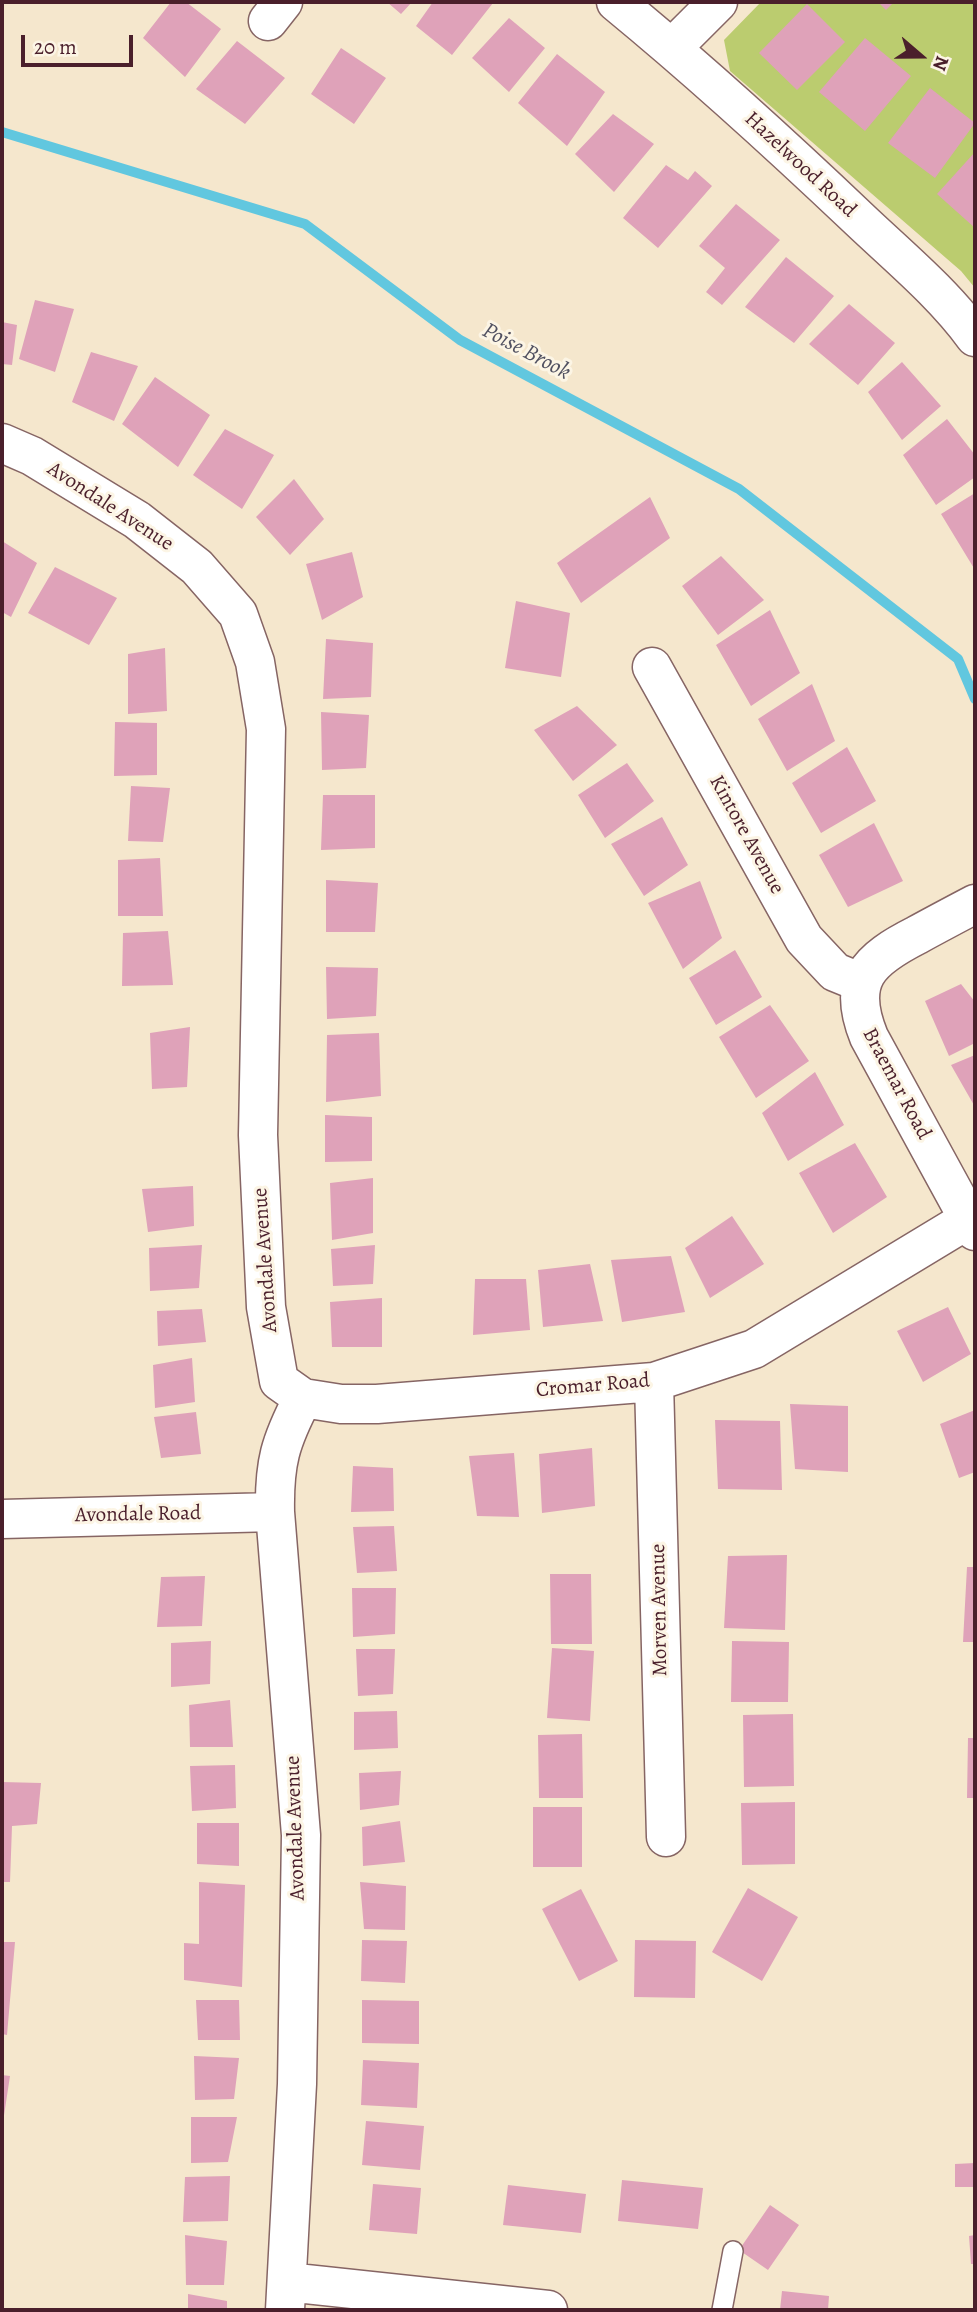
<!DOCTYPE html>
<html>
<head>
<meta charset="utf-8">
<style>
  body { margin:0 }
  #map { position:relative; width:977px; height:2312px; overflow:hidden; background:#f5e7cd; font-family:Alegreya,serif }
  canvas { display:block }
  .frame { position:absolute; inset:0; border:4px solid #4a1f2b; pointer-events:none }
  .north { position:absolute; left:886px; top:21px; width:70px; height:70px; -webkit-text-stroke:5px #fcf5e5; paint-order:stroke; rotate:110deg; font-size:19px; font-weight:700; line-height:28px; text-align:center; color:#4a1f2b }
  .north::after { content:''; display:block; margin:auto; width:24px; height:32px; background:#4a1f2b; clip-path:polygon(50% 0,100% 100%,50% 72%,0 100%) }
  .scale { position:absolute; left:21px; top:35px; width:112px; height:32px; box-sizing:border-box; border:4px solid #4a1f2b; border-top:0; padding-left:9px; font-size:21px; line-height:24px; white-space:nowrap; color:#4a1f2b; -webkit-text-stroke:5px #fcf5e5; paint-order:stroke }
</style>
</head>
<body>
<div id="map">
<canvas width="977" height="2312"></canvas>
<div class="frame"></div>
<div class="north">N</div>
<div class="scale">20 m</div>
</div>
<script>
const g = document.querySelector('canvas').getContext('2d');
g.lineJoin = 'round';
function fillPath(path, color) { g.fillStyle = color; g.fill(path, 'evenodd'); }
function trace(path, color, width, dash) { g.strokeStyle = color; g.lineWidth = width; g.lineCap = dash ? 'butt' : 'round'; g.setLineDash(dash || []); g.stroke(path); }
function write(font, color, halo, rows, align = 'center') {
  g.font = font + ' Alegreya,serif'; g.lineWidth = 6; g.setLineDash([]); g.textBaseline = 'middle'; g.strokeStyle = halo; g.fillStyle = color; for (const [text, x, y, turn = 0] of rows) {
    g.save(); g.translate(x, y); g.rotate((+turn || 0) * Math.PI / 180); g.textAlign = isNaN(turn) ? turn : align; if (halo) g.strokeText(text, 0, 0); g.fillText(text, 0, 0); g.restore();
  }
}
const green = new Path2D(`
  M761 2H975V288L961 271 730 71 724 40Z`);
const stream = new Path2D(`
  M2 132 305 224 460 340 739 489 958 659 975 699`);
const building = new Path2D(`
  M171 2H186L221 29 185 77 143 38Z
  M387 2H412L401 14Z
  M433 2H491L493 3 452 55 416 26Z
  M878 2H894L886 10Z
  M807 4 845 42 797 90 759 53Z
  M509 18 545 48 509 92 472 58Z
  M865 38 911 76 865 131 819 92Z
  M237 41 285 78 245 124 196 89Z
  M341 48 386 78 354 124 311 94Z
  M557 54 605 92 567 146 518 103Z
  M930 88 975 123 935 178 888 143Z
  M613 114 654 144 614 192 575 154Z
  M975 152V228L937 194Z
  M666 165 688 180 695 171 712 186 658 248 623 218Z
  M736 204 780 240 722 305 706 292 725 268 699 246Z
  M786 257 834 296 794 343 745 307Z
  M35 300 74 309 55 372 19 359Z
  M849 304 895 343 858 385 809 344Z
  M2 322 17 325 12 365 2 364Z
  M91 352 138 366 114 421 72 402Z
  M902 362 941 406 902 440 868 392Z
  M155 377 210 415 178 467 122 424Z
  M947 419 975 455V477L936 505 903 455Z
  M225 429 274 455 242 509 193 475Z
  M294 479 324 519 290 555 256 517Z
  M975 493V570L941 514Z
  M650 497 670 538 581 603 557 563Z
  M2 541 37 563 11 617 2 612Z
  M352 552 363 597 322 620 306 564Z
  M721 556 764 600 718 635 682 586Z
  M55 567 117 598 89 645 28 613Z
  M516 601 570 613 561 677 505 668Z
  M770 610 800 673 751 706 716 645Z
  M326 639 373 643 371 697 323 699Z
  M165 648 167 711 128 714V654Z
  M812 684 835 741 787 771 758 719Z
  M577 706 617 745 573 781 534 730Z
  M321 712 369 715 366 768 322 770Z
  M115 722 157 723V775L114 776Z
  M847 747 876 801 821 833 792 783Z
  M627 763 654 801 605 838 578 795Z
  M131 786 170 788 163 842 128 841Z
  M323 795H375V848L321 850Z
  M662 817 688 865 644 896 611 844Z
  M874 823 903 881 848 907 819 855Z
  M160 858 163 916H118V860Z
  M326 880 378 883 375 932H326Z
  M700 881 722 938 683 969 648 903Z
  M168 931 173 985 122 986 123 933Z
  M735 950 762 997 716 1025 689 978Z
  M326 967 378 968 376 1016 327 1019Z
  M961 984 975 1002V1043L949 1056 925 1001Z
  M770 1005 809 1061 756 1098 719 1037Z
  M190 1027 187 1087 152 1089 150 1033Z
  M379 1033 381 1096 326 1102 327 1035Z
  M975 1055V1107L951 1065Z
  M815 1072 844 1125 788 1161 762 1113Z
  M325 1115 372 1117V1161L325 1162Z
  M855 1143 887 1197 833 1233 799 1173Z
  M373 1178V1233L332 1240 330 1183Z
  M193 1186 194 1226 148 1232 142 1189Z
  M732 1216 764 1264 710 1298 685 1248Z
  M202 1245 199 1288 150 1291 149 1248Z
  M375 1245 373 1284 333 1286 331 1249Z
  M671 1256 685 1312 622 1322 611 1260Z
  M590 1264 603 1321 543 1327 538 1270Z
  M475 1279H526L530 1330 473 1335Z
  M382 1298V1347H332L330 1302Z
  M948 1307 971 1354 923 1382 897 1331Z
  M202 1309 206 1342 158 1346 157 1311Z
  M192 1358 195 1402 155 1408 153 1365Z
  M790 1404 848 1406V1472L795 1469Z
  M975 1410V1472L959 1478 940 1424Z
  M196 1412 201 1454 161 1458 154 1417Z
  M715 1420 780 1421 782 1490 718 1489Z
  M592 1448 595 1506 542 1513 539 1454Z
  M514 1453 519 1517 477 1516 469 1456Z
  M353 1466 393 1468 394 1511 351 1512Z
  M394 1526 397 1571 357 1573 353 1527Z
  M787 1555 785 1630 724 1628 728 1556Z
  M967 1567H975V1642H963Z
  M550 1574H591L592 1644H551Z
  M205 1576 202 1626 157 1627 161 1577Z
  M352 1588H396L395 1634 353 1637Z
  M211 1641 210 1684 171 1687V1643Z
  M732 1641 789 1642 788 1702H731Z
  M552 1648 594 1651 590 1721 547 1718Z
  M356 1649H395L393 1694 358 1696Z
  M230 1700 233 1747H190L189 1705Z
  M397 1711 398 1748 354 1750V1712Z
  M793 1714 794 1786 744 1787 743 1715Z
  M582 1734 583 1798H539L538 1735Z
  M968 1738H975V1798H967Z
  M235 1765 236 1808 192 1811 190 1766Z
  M401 1771 399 1805 360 1810 359 1773Z
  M2 1782 41 1783 37 1824 12 1826 10 1882H2Z
  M795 1802V1864L742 1865 741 1803Z
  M533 1807H582V1867H533Z
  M400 1821 405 1862 363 1866 362 1827Z
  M197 1823H239V1866L197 1864Z
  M199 1882 245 1885 242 1987 184 1980V1943L199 1944Z
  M360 1882 406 1886 405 1930 364 1929Z
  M748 1888 798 1917 762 1981 712 1952Z
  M581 1889 618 1961 579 1981 542 1909Z
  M362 1940 407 1941 405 1983 361 1981Z
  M635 1940 696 1941 695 1998 634 1997Z
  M2 1942H15L7 2035 2 2034Z
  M196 2000H239L240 2040H198Z
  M362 2000 419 2001V2044L362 2043Z
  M194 2056 239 2058 234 2099 195 2100Z
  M363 2060 419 2063 417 2108 361 2105Z
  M2 2075 10 2076 3 2122H2Z
  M191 2117H237L228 2162 191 2163Z
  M366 2121 424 2126 420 2170 362 2165Z
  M975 2163V2187H955V2164Z
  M230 2176 228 2221 183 2222 185 2177Z
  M622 2180 703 2188 698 2229 618 2221Z
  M373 2184 421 2188 417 2234 369 2230Z
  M508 2185 586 2194 581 2233 503 2225Z
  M770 2205 799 2225 768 2270 739 2250Z
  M185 2235 227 2241 224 2285H186Z
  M975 2235V2264H971L969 2236Z
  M782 2291 829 2296 828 2310H780Z
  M188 2294 227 2301V2310H188Z`);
const lane = new Path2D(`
  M722 2310 733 2251`);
const street = new Path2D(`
  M616 2C700 71 780 144 859 219 899 257 943 293 975 337
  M268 21 283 2
  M672 48 718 2
  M2 443 32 456 137 520 197 567 238 614 255 662 266 729 258 1135 266 1307 279 1381 303 1398C280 1442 274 1463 275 1512L301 1835 297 2084 285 2310
  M652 667 804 939 835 972 862 983
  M975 904C956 914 937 924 917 935 868 960 846 980 869 1037L975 1231
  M654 1382 666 1837
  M303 1398 341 1404H377L654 1382 754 1349 969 1219
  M2 1519 275 1512
  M287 2282 548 2310`);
const streetNames = [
  ["Hazelwood Road",800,165,43],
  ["Avondale Avenue",110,507,33],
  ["Kintore Avenue",746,835,61],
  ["Braemar Road",896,1084,62],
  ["Avondale Avenue",266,1260,-94],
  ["Cromar Road",593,1386,-5],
  ["Avondale Road",138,1515,-1],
  ["Morven Avenue",660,1610,-91],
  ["Avondale Avenue",296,1828,-92]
];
const waterNames = [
  ["Poise Brook",526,352,28]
];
fillPath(green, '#bbcc6f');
trace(stream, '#61c7df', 10);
fillPath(building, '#dfa2b9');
trace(lane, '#866564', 22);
trace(street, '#866564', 41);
trace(lane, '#fff', 19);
trace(street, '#fff', 38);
write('21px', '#4a1f2b', '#fcf5e5', streetNames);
write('italic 23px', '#515161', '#fcf5e5', waterNames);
</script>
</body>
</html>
